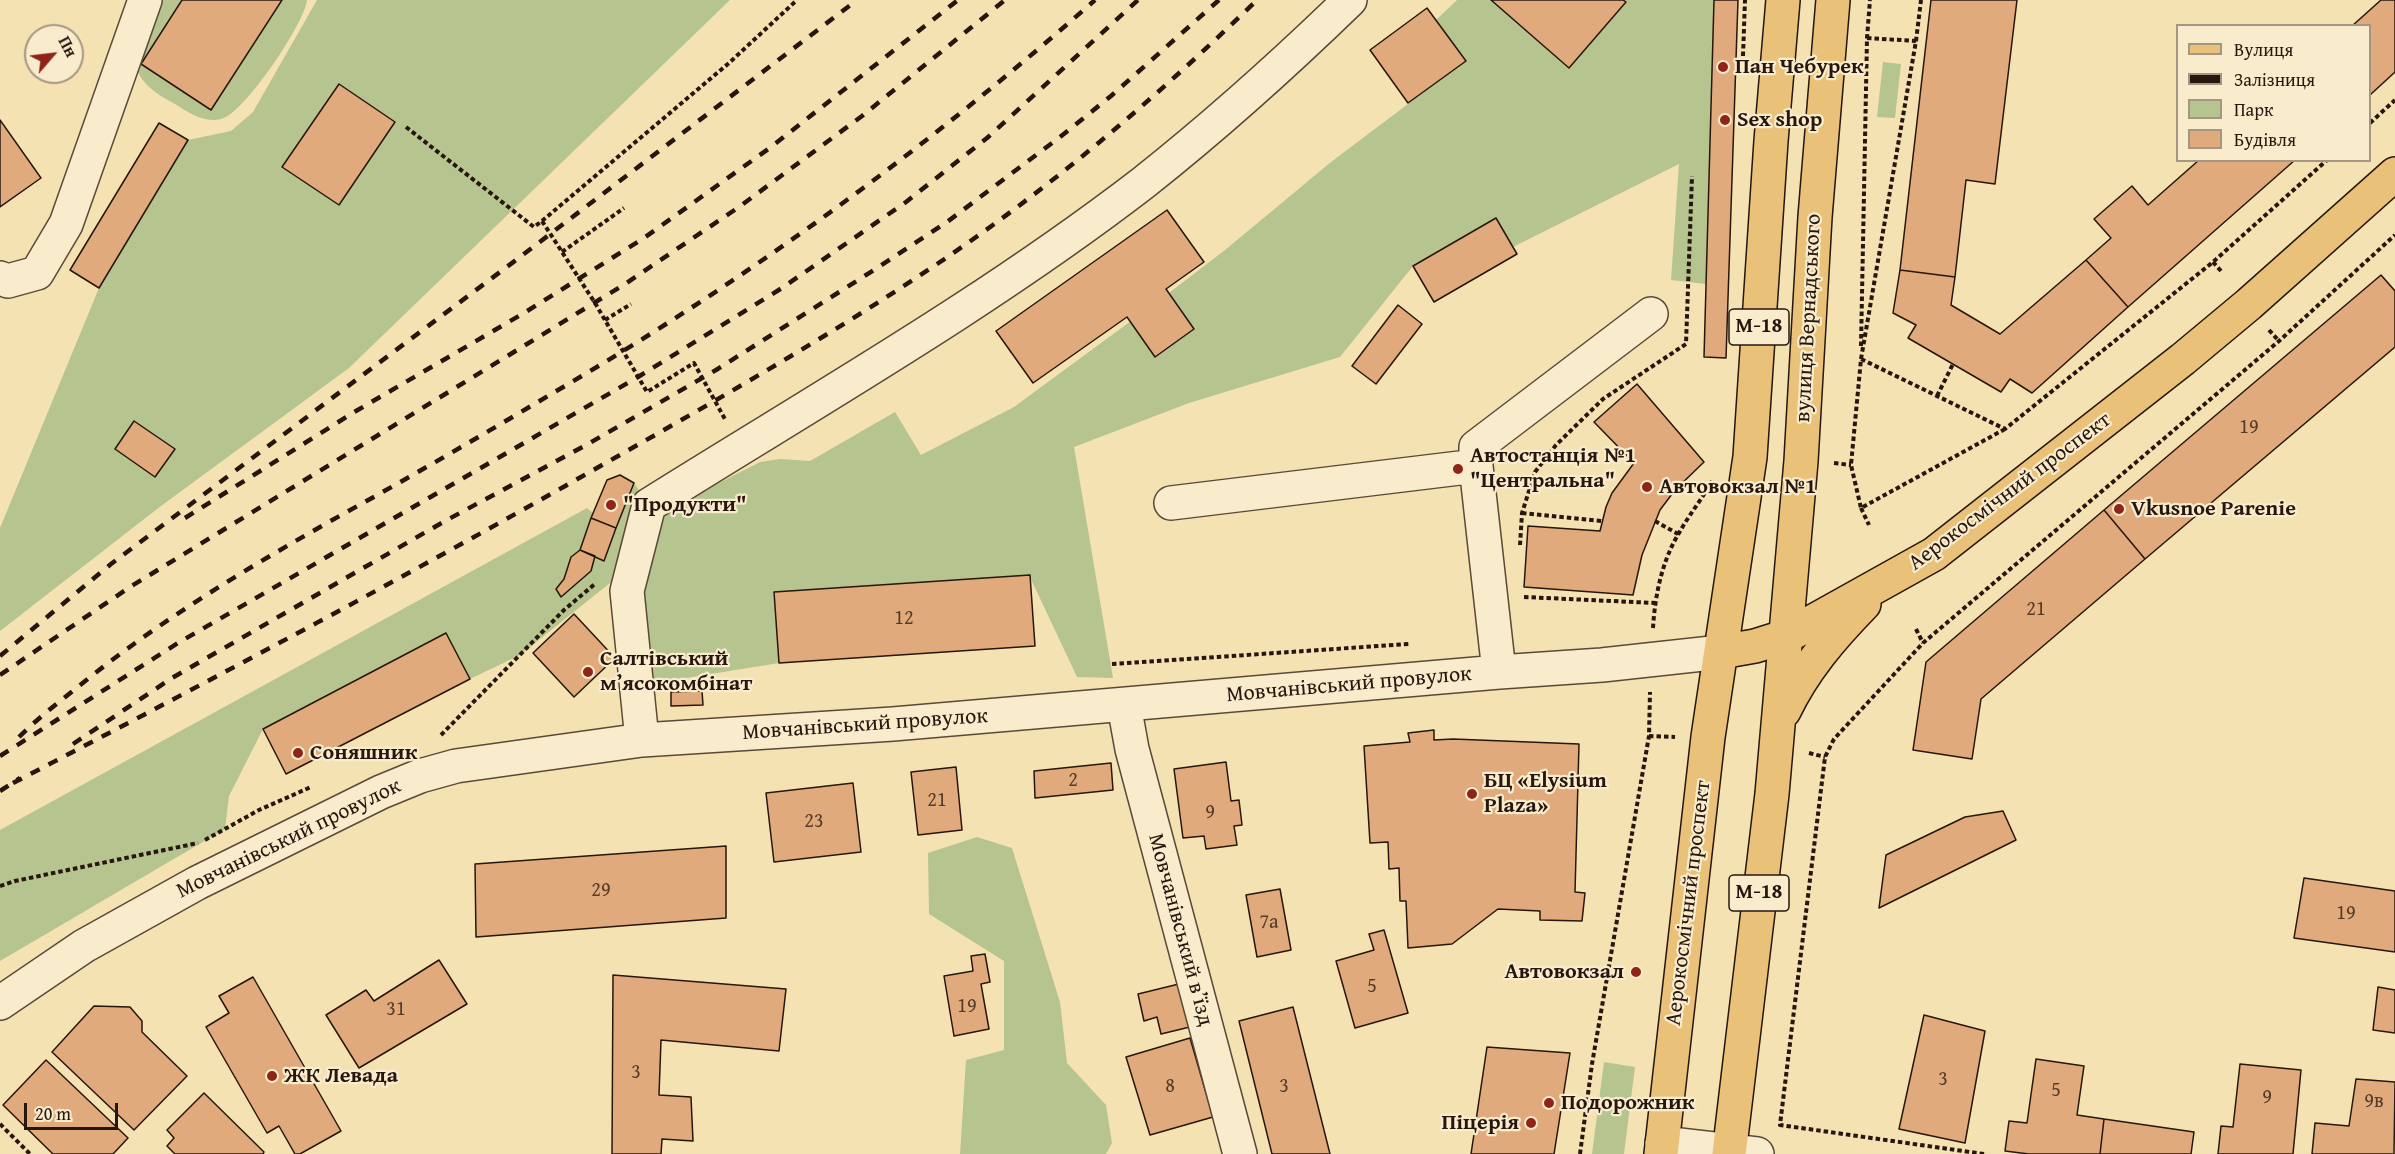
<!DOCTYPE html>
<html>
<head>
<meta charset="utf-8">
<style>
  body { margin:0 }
  #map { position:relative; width:2395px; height:1154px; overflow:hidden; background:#f5e2b2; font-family:"Gentium Book Plus",serif }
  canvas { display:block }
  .legend { position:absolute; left:2176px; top:24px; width:195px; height:138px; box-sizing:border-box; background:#f8eccd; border:2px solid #a49681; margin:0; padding:8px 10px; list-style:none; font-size:18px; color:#26160e }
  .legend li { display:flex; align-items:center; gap:12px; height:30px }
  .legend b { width:30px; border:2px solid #a49681 }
  .north { position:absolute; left:24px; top:24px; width:60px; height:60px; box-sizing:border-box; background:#f8eccd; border:2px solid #a49681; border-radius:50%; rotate:62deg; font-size:16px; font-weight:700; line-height:24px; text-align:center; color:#26160e }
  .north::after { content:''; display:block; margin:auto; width:21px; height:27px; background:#8f2418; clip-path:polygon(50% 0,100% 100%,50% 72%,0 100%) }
  .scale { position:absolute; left:24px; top:1103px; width:94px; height:27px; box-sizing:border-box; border:3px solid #26160e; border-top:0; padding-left:8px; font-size:18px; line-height:21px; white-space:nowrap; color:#26160e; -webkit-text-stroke:4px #f8eccd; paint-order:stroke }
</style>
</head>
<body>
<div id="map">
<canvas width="2395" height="1154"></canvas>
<ul class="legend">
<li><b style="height:8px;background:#eac179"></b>Вулиця</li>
<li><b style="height:8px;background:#26160e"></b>Залізниця</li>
<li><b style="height:16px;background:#b6c490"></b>Парк</li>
<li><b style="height:16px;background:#e1aa7c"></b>Будівля</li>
</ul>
<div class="north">Пн</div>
<div class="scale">20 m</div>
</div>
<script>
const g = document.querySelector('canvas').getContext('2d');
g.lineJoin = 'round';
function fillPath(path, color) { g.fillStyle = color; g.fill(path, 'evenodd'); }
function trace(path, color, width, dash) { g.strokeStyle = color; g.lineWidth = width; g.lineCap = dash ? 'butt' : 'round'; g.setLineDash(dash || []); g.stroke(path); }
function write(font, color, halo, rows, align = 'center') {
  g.font = font + ' "Gentium Book Plus",serif'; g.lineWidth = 4.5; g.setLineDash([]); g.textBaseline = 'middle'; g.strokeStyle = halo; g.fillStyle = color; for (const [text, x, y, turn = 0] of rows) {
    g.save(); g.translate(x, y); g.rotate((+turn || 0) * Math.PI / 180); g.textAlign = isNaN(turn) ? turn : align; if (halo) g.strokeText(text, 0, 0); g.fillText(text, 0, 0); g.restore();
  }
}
const green = new Path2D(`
  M161 0H307C305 23 243 115 221 119 204 123 189 113 175 104 162 97 148 89 140 76 127 55 151 18 161 0Z
  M317 0H730L349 368 161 506 0 631V528L99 288 188 140 231 131 253 112Z
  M1457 0H1491L1569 68 1626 3 1623 0H1714L1706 284 1671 280 1679 164 1513 247 1496 218 1413 266 1340 357 1189 403 1074 447 1113 678 1077 677 1029 575 774 593 779 663 637 686 615 579 520 655 470 679 446 633 263 729 229 796 225 829 0 961V830L587 508 593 513 604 559 634 483 649 505 646 520 760 462 780 459 810 461 895 412 921 455 1014 407 1169 293 1225 250 1331 162 1465 61 1436 20Z
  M1883 62 1901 64 1895 118 1877 117Z
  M977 837 1012 848 1060 1002 1067 1063 1106 1105 1112 1143 1106 1154H960L966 1060 1004 1050V961L929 914 928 853Z
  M1604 1062 1635 1067 1624 1154H1592Z`);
const building = new Path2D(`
  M182 0H282L211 110 141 64Z
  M1491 0H1623L1626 2 1569 68Z
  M1714 0H1738L1726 358 1704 357Z
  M1931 0H2017L1995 184 1966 180 1955 277 1900 270Z
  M2381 0H2395V72L2370 95V26H2352Z
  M1427 8 1466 61 1408 103 1370 50Z
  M339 84 395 122 339 205 282 167Z
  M0 120 41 178 0 207Z
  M159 123 188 140 99 288 70 270Z
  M2199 160H2295L2128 307 2086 260 2111 238 2094 219 2132 186 2148 205Z
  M1167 210 1204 262 1166 289 1194 329 1155 357 1127 317 1033 383 996 331Z
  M1496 218 1517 254 1434 302 1413 266Z
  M2086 260 2128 307 2032 393 2010 379 2001 392 1908 338 1916 325 1893 313 1900 270 1955 277 1951 305 2000 334Z
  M2381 275 2395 291V347L2145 559 2104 510Z
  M1398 305 1422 324 1376 384 1352 366Z
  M1637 384 1704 462 1675 490 1660 510 1642 555 1633 595 1524 587 1528 526 1600 531 1606 507 1612 493 1634 463 1594 422Z
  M134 421 175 449 155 477 115 449Z
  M620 475 634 483 616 528 591 518 607 480Z
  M2104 510 2145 559 1981 699 1972 759 1913 750 1926 662Z
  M591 518 616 528 604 561 580 550Z
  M580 550 595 556 591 571 561 597 556 589 564 579 571 557Z
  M1030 575 1035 646 779 663 774 592Z
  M574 614 615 658 574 697 533 653Z
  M446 633 470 679 286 774 263 729Z
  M702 691 703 705 671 706V692Z
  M1434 730V740L1453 739 1579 744 1575 892 1585 893 1582 921 1540 920V911L1498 909 1452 944 1408 948 1406 901H1400L1399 868 1389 869 1388 842 1370 843 1364 746 1410 742 1408 733Z
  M1226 762 1231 801 1239 800 1242 825 1234 826 1237 845 1206 849 1204 836 1183 838 1174 769Z
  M1111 763 1113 790 1035 798 1034 771Z
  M956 767 962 830 918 835 911 772Z
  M853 783 861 852 774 862 766 793Z
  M2003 811 2016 840 1879 908 1886 855 1965 817Z
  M726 846V918L476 937 475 864Z
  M2304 878 2395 891V952L2294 938Z
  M1280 889 1291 950 1257 957 1246 895Z
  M1384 930 1408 1013 1355 1028 1336 961 1374 950 1369 934Z
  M985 954 990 982 981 984 989 1029 954 1036 944 976 973 971 971 956Z
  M439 960 467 1004 359 1068 326 1015 366 990 374 1001Z
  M613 975 786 989 779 1051 661 1040 659 1095 691 1097 693 1141 662 1139 661 1154H612Z
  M253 977 341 1131 300 1154H295L279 1126 267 1133 206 1027 229 1013 219 996Z
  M1183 983 1194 1026 1161 1034 1157 1017 1144 1021 1138 994Z
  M2378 987 2395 990V1033L2373 1030Z
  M94 1006 130 1007 142 1021V1032L187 1076 134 1130 52 1052Z
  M1293 1007 1330 1154H1272L1239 1021Z
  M1924 1015 1985 1031 1965 1143 1899 1129Z
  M1190 1038 1213 1117 1150 1135 1126 1057Z
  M1487 1047 1570 1053 1554 1154H1471Z
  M2036 1059 2084 1066 2077 1115 2104 1119 2100 1154H2029L2005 1151 2009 1121 2027 1123Z
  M46 1060 128 1138 113 1154H53L3 1105Z
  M2240 1064 2301 1070 2293 1154H2218L2221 1126 2233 1127Z
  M2356 1079 2395 1082 2394 1154H2312L2315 1123 2349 1126Z
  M204 1093 264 1152 263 1154H175L167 1146 174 1138 167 1130Z
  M2104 1119 2194 1132 2191 1154H2100Z`);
const path = new Path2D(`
  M1867 38 1916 41
  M1743 56 1745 0
  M2370 123 2395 100
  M406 127 534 227 542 221 595 303 647 392 694 363 726 421
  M542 221 729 63 797 0
  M562 252 624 208
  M2213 262 2221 271
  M605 320 631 304
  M2269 330 2279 341
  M1861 346 1867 38 1870 0
  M1861 359 1916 41 1921 0
  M1937 396 1953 364
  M2005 429 1861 508 1851 465 1861 359 2005 429 2213 262 2327 160
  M1834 463 1851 465
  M1861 508 1869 525
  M1522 513 1602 521
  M1655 521 1678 534
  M1520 545 1522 513 1535 472 1556 445 1603 399 1686 344 1692 176
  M1524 597 1655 603
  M1653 628C1655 595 1662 561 1679 533 1689 515 1702 499 1712 481
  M1916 629 1923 643
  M1112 664 1409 644
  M441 735 564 610 596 583
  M1649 736 1675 737
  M1809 753 1825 757
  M205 840 259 810 311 787
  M0 886 15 881 198 843
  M0 1124 30 1154
  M1580 1154 1592 1064 1649 736 1650 692
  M1984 1154 1780 1125 1825 757 1834 739 1923 643 2279 341 2395 235`);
const minor = new Path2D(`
  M0 278 8 281 37 273 66 224 145 0
  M1171 503 1476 466
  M1499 672 1476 466V447L1651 314
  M1124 705 1132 749 1240 1154
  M642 740 627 591 649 505C815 401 987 303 1143 183 1215 126 1284 64 1350 0
  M0 1003 84 946 197 883 381 792 420 776 456 766 642 740 893 724 1499 672 1602 665 1721 652
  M1662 1143 1757 1154`);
const major = new Path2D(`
  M1721 652 1755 646 1787 636 1934 554 2183 359 2249 304 2395 174
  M1784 711C1804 669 1832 637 1864 604
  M1661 1154 1708 737 1750 457 1771 141 1783 0
  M1729 1154 1772 794 1801 461 1815 217 1833 0`);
const rail = new Path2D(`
  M185 518 356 411 524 313 644 238 771 147 958 0
  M0 656 111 564 520 257 857 0
  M0 675 130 587 625 284 739 207 862 116 1005 0
  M19 737C36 720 55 705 74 690 158 621 249 567 343 514 414 475 484 434 553 393 747 280 927 148 1095 0
  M73 744 172 678 445 521 588 444 716 370 874 270 947 222 1060 137 1111 96 1219 0
  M0 756 178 643 638 377 782 288 906 202 987 138 1138 0
  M13 783C204 684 394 583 581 477 701 409 822 341 937 264 1052 187 1158 96 1257 0
  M0 791 20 778`);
const markers = [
  [1723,67,6,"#8f2418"],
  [1725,120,6,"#8f2418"],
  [1458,469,6,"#8f2418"],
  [1647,487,6,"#8f2418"],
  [611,505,6,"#8f2418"],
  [2119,509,6,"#8f2418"],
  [588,672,6,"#8f2418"],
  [298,753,6,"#8f2418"],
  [1472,794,6,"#8f2418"],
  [1636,972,6,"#8f2418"],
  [272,1076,6,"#8f2418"],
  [1549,1103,6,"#8f2418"],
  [1531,1123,6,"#8f2418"]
];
const numberNames = [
  ["19",2249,428],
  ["21",2036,610],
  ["12",904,619],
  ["2",1073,781],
  ["21",937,801],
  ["9",1210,813],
  ["23",814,822],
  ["29",601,891],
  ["19",2346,914],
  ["7а",1269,923],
  ["5",1372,987],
  ["19",967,1007],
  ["31",396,1010],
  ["3",636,1073],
  ["3",1943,1080],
  ["8",1170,1087],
  ["3",1284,1087],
  ["5",2056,1091],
  ["9",2267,1098],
  ["9в",2374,1102]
];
const shields = [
  [1759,327,60],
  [1759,893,60]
];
const shieldNames = [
  ["М-18",1759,327],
  ["М-18",1759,893]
];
const poiNames = [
  ["Пан Чебурек",1735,67],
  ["Sex shop",1737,120],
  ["Автостанція №1",1470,456],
  ["\"Центральна\"",1470,481],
  ["Автовокзал №1",1659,487],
  ["\"Продукти\"",623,505],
  ["Vkusnoe Parenie",2131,509],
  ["Салтівський",600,659],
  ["мʼясокомбінат",600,684],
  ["Соняшник",310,753],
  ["БЦ «Elysium",1484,781],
  ["Plaza»",1484,806],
  ["Автовокзал",1624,972,"right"],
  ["ЖК Левада",284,1076],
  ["Подорожник",1561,1103],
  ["Піцерія",1519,1123,"right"]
];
const streetNames = [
  ["вулиця Вернадського",1809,318,-87],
  ["Аерокосмічний проспект",2010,492,-37],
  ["Мовчанівський провулок",1349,685,-5],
  ["Мовчанівський провулок",865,725,-4],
  ["Мовчанівський провулок",289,839,-26],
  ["Аерокосмічний проспект",1689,903,-83],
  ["Мовчанівський в’їзд",1180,930,75]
];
fillPath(green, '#b6c490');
fillPath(building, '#e1aa7c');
trace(building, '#26160e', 1.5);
trace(minor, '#5a4937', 36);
trace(major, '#26160e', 36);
trace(path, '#26160e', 4, [4.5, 3]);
trace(minor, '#f8eccd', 33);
trace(major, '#eac179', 33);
trace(rail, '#26160e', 4.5, [10, 10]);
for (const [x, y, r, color] of markers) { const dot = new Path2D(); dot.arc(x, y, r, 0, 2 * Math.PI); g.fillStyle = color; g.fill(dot); trace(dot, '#f8eccd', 2); }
write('20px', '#553b2a', null, numberNames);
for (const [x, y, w] of shields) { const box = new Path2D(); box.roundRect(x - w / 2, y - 18, w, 36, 4.5); g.fillStyle = '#f8eccd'; g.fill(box); trace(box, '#26160e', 1.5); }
write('bold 21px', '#26160e', null, shieldNames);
write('bold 22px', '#26160e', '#f8eccd', poiNames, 'left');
write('22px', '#26160e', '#f8eccd', streetNames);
</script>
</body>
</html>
